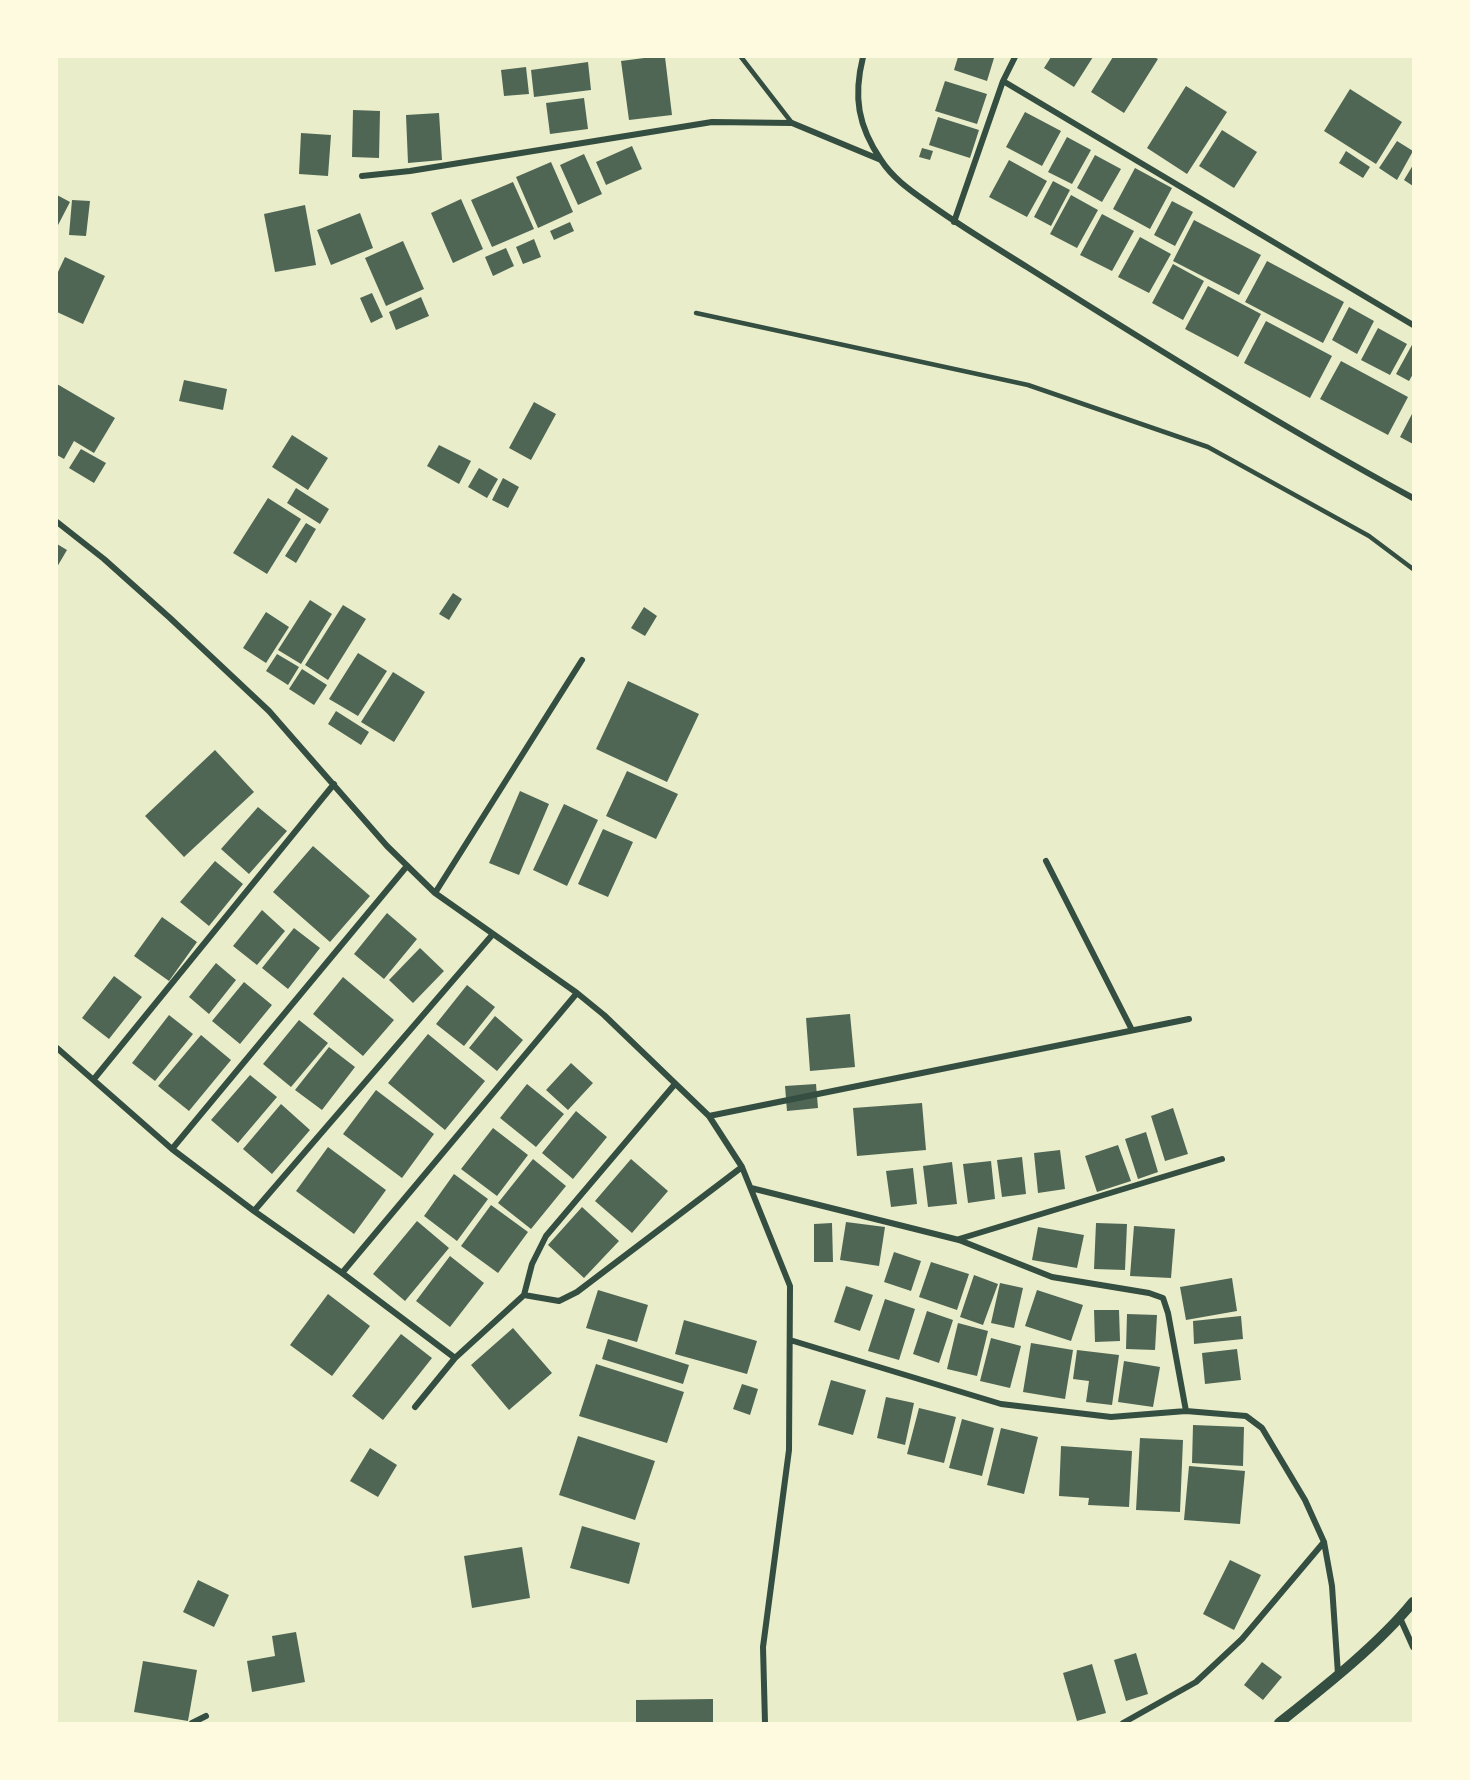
<!DOCTYPE html>
<html>
<head>
<meta charset="utf-8">
<style>
  body { margin:0 }
  #map { position:relative; width:1470px; height:1780px; overflow:hidden; background:#e9edc9; font-family:Cabin,sans-serif }
  canvas { display:block }
  .frame { position:absolute; inset:0; border:58px solid #fefae0; pointer-events:none }
</style>
</head>
<body>
<div id="map">
<canvas width="1470" height="1780"></canvas>
<div class="frame"></div>
</div>
<script>
const g = document.querySelector('canvas').getContext('2d');
g.lineJoin = 'round';
function fillPath(path, color) { g.fillStyle = color; g.fill(path, 'evenodd'); }
function trace(path, color, width, dash) { g.strokeStyle = color; g.lineWidth = width; g.lineCap = dash ? 'butt' : 'round'; g.setLineDash(dash || []); g.stroke(path); }
const building = new Path2D(`
  M652 57H665L672 115 629 120 621 61Z
  M958 57 994 58 987 81 954 70Z
  M1051 57H1093L1074 87 1044 68Z
  M1113 57H1154L1158 59 1124 113 1091 92Z
  M588 62 591 90 534 97 531 70Z
  M526 67 529 94 504 96 501 70Z
  M945 81 987 94 977 124 935 111Z
  M1186 86 1227 112 1187 174 1147 148Z
  M1350 89 1402 122 1376 164 1324 131Z
  M584 98 588 129 550 134 546 103Z
  M353 110 380 111 379 158 352 157Z
  M1025 112 1061 131 1042 166 1006 147Z
  M439 113 442 160 408 163 406 115Z
  M938 117 979 130 970 158 929 145Z
  M1222 130 1257 152 1234 188 1199 166Z
  M301 133 331 135 328 176 299 174Z
  M1067 137 1091 150 1072 184 1048 172Z
  M1397 141 1413 151 1397 180 1379 168Z
  M632 146 642 169 606 185 596 162Z
  M922 148 933 151 930 160 919 157Z
  M1346 151 1370 167 1363 178 1339 163Z
  M584 154 602 194 578 205 560 165Z
  M1095 155 1121 169 1102 202 1077 188Z
  M1009 160 1047 181 1027 217 989 197Z
  M551 162 573 212 538 228 516 177Z
  M1413 165V186L1404 180Z
  M1135 168 1172 188 1150 229 1113 209Z
  M1053 181 1070 190 1051 226 1034 217Z
  M513 182 534 229 492 247 471 200Z
  M57 195 70 202 57 227Z
  M1071 195 1098 210 1077 248 1050 234Z
  M461 199 483 249 453 263 431 213Z
  M72 200 90 201 86 236 69 235Z
  M1172 201 1193 212 1175 246 1154 235Z
  M305 205 316 265 275 272 264 214Z
  M360 213 373 248 331 265 317 230Z
  M1102 214 1134 231 1112 271 1080 255Z
  M1194 220 1261 255 1239 295 1173 261Z
  M570 222 574 231 554 240 550 231Z
  M1140 237 1171 254 1149 293 1118 277Z
  M534 239 541 257 523 264 516 247Z
  M403 241 424 289 386 306 365 258Z
  M506 248 514 266 493 276 485 257Z
  M65 257 105 276 83 324 57 312V274Z
  M1267 261 1344 302 1323 343 1245 302Z
  M1173 264 1204 281 1183 320 1152 303Z
  M1208 286 1261 314 1238 357 1185 329Z
  M372 293 383 317 371 323 360 298Z
  M421 297 429 316 396 330 389 312Z
  M1349 307 1374 321 1357 354 1332 340Z
  M1266 321 1332 356 1310 398 1244 363Z
  M1378 328 1407 344 1390 375 1361 360Z
  M1413 343V374L1409 381 1396 374Z
  M1341 361 1408 397 1388 435 1320 399Z
  M184 380 227 389 223 410 179 401Z
  M57 384 115 418 94 453 74 441 64 459 57 455Z
  M534 402 556 414 531 460 509 448Z
  M1413 412V444L1400 437Z
  M292 435 328 458 308 490 272 467Z
  M439 445 471 461 459 484 427 466Z
  M81 449 106 463 94 483 69 468Z
  M479 468 498 479 487 498 468 487Z
  M503 478 519 487 508 508 492 500Z
  M296 488 329 509 320 524 287 503Z
  M268 498 301 519 267 574 233 553Z
  M306 523 316 529 296 563 285 556Z
  M57 544 67 550 57 567Z
  M453 593 462 599 449 620 439 614Z
  M310 600 332 614 301 664 278 650Z
  M343 605 366 619 328 680 305 665Z
  M644 607 657 616 645 636 631 628Z
  M266 612 289 627 266 663 243 648Z
  M358 653 387 671 358 716 329 699Z
  M277 654 299 667 288 685 266 671Z
  M302 669 327 685 314 705 289 689Z
  M393 672 425 692 394 742 361 722Z
  M628 681 699 714 667 782 596 749Z
  M336 711 369 732 361 745 328 724Z
  M215 750 254 792 184 857 145 816Z
  M627 771 678 794 656 839 606 816Z
  M520 791 549 804 519 875 489 863Z
  M564 804 598 820 567 886 533 870Z
  M258 807 287 831 249 874 221 849Z
  M603 829 633 842 608 897 578 884Z
  M313 846 370 896 330 942 273 892Z
  M215 861 243 884 209 926 180 902Z
  M262 910 285 931 257 965 233 946Z
  M387 913 417 939 384 979 354 954Z
  M162 917 197 942 169 981 134 956Z
  M294 928 320 948 288 989 262 968Z
  M420 948 444 971 413 1003 389 980Z
  M216 963 236 980 209 1014 189 997Z
  M114 976 142 997 109 1039 82 1018Z
  M343 977 394 1020 363 1056 313 1014Z
  M244 982 272 1005 240 1044 212 1021Z
  M467 985 495 1007 464 1046 436 1024Z
  M850 1014 855 1067 810 1071 806 1018Z
  M169 1015 193 1034 155 1081 132 1063Z
  M495 1016 523 1040 497 1071 469 1048Z
  M299 1020 328 1043 291 1087 263 1064Z
  M428 1034 485 1081 445 1130 388 1083Z
  M201 1035 231 1060 189 1111 158 1086Z
  M329 1047 355 1067 322 1110 295 1090Z
  M571 1063 593 1083 568 1110 546 1090Z
  M250 1075 277 1097 238 1143 211 1120Z
  M527 1084 564 1114 536 1147 500 1118Z
  M816 1084 818 1108 787 1111 785 1086Z
  M376 1090 434 1134 402 1178 343 1134Z
  M922 1103 926 1150 857 1156 853 1108Z
  M281 1104 310 1130 272 1174 243 1149Z
  M1173 1108 1188 1154 1165 1161 1151 1116Z
  M576 1111 607 1137 573 1179 542 1153Z
  M493 1128 528 1155 497 1196 461 1169Z
  M1146 1132 1158 1172 1138 1179 1125 1139Z
  M1118 1145 1131 1181 1097 1192 1085 1156Z
  M328 1147 386 1190 354 1234 296 1191Z
  M1060 1150 1065 1189 1038 1193 1034 1153Z
  M1022 1157 1026 1194 1002 1197 997 1160Z
  M533 1159 566 1186 531 1229 498 1203Z
  M631 1159 668 1191 632 1233 595 1201Z
  M991 1161 995 1199 968 1203 963 1164Z
  M952 1162 957 1204 928 1207 923 1166Z
  M913 1168 917 1204 891 1207 886 1171Z
  M454 1174 488 1199 457 1241 424 1216Z
  M491 1205 528 1232 498 1273 461 1246Z
  M582 1207 619 1241 584 1278 548 1245Z
  M417 1221 449 1248 405 1301 373 1274Z
  M846 1222 885 1227 879 1266 840 1260Z
  M832 1223 833 1262H814V1224Z
  M1096 1223 1127 1224 1125 1270 1094 1269Z
  M1134 1226 1175 1229 1171 1278 1130 1276Z
  M1038 1227 1084 1235 1077 1268 1032 1260Z
  M894 1252 921 1261 911 1291 884 1282Z
  M450 1256 484 1283 450 1327 416 1301Z
  M931 1262 969 1274 957 1310 919 1297Z
  M974 1275 998 1284 983 1325 960 1317Z
  M1232 1278 1237 1311 1186 1320 1180 1287Z
  M1000 1283 1023 1288 1014 1328 991 1323Z
  M846 1286 873 1295 860 1331 834 1322Z
  M598 1290 648 1305 637 1342 586 1328Z
  M1037 1290 1083 1305 1071 1341 1025 1326Z
  M328 1294 370 1326 332 1376 290 1345Z
  M885 1299 915 1309 899 1360 868 1351Z
  M1094 1310H1119L1120 1341 1095 1342Z
  M927 1311 953 1320 939 1363 913 1354Z
  M1127 1314 1157 1315 1155 1350 1126 1349Z
  M1241 1316 1243 1339 1194 1344 1193 1321Z
  M684 1320 757 1341 747 1374 675 1354Z
  M958 1323 988 1331 977 1376 947 1369Z
  M513 1328 552 1373 509 1410 471 1365Z
  M401 1334 432 1358 383 1420 352 1396Z
  M991 1338 1021 1346 1010 1388 980 1381Z
  M608 1339 689 1365 683 1384 602 1359Z
  M1031 1343 1073 1350 1065 1399 1023 1392Z
  M1237 1349 1241 1380 1205 1384 1202 1353Z
  M1077 1350 1119 1355 1112 1405 1086 1402 1089 1381 1073 1379Z
  M1124 1361 1160 1367 1153 1407 1118 1402Z
  M596 1364 684 1392 667 1443 579 1416Z
  M831 1380 866 1390 853 1435 818 1425Z
  M742 1384 758 1389 750 1415 733 1409Z
  M886 1397 914 1403 905 1445 877 1438Z
  M919 1408 956 1417 944 1463 907 1454Z
  M962 1419 994 1428 982 1476 949 1468Z
  M1193 1425 1244 1427 1243 1466 1192 1463Z
  M1001 1428 1038 1437 1024 1494 987 1485Z
  M578 1436 655 1461 635 1520 559 1495Z
  M1140 1438 1183 1440 1180 1512 1136 1510Z
  M1061 1446 1132 1451 1129 1507 1088 1505 1089 1498 1059 1496Z
  M370 1448 397 1465 378 1497 350 1481Z
  M1189 1466 1245 1471 1240 1524 1184 1520Z
  M582 1526 640 1543 629 1584 570 1568Z
  M522 1547 530 1598 472 1608 464 1556Z
  M1230 1560 1261 1575 1234 1630 1203 1614Z
  M198 1580 229 1595 214 1627 183 1612Z
  M296 1632 305 1682 252 1692 247 1661 275 1656 272 1636Z
  M1136 1653 1148 1694 1126 1701 1114 1660Z
  M143 1661 197 1670 188 1721 134 1712Z
  M1262 1662 1282 1677 1263 1700 1244 1685Z
  M1092 1664 1106 1713 1077 1721 1063 1673Z
  M713 1699V1723H636V1700Z`);
const service = new Path2D(`
  M741 57 792 123
  M696 313 1028 385 1208 447 1369 536 1413 569`);
const minor = new Path2D(`
  M863 57C853 97 858 126 881 160 894 180 913 192 931 205 962 227 995 247 1027 267 1154 347 1281 426 1413 498
  M1003 81 1413 325
  M362 176 410 171 712 122 792 123 881 160
  M954 222 1003 81 1015 57
  M57 522 104 559 170 618 269 711 387 846 435 893 577 993 604 1015 709 1116 742 1167 790 1286 789 1450 763 1647 765 1723
  M1046 861 1132 1030
  M435 893 582 660
  M57 1048 172 1149 254 1211 342 1273 455 1358
  M94 1079 334 784
  M709 1116 1189 1019
  M172 1149 407 866
  M751 1188 959 1240 1052 1277 1149 1293 1163 1298 1168 1313 1186 1411
  M254 1211 493 934
  M959 1239 1222 1159
  M342 1273 577 993
  M524 1295 559 1301 577 1292 742 1167
  M790 1340 1001 1404 1111 1417 1186 1411 1246 1416 1262 1428 1305 1500 1324 1542 1332 1586 1338 1674
  M415 1407 455 1358 524 1295 532 1264 546 1236 675 1084
  M1400 1618 1413 1647
  M192 1723 206 1716
  M1123 1723 1196 1682 1242 1639 1324 1542`);
const tertiary = new Path2D(`
  M1279 1723C1323 1688 1378 1645 1413 1602`);
fillPath(building, '#4f6655');
trace(service, '#344e41', 4.5);
trace(minor, '#344e41', 6);
trace(tertiary, '#344e41', 10);
</script>
</body>
</html>
